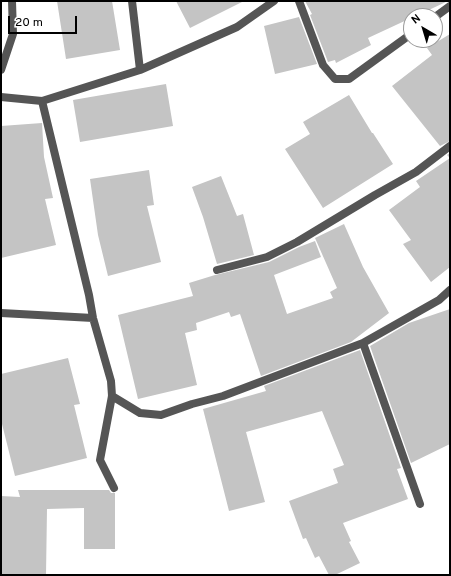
<!DOCTYPE html>
<html>
<head>
<meta charset="utf-8">
<style>
  body { margin:0 }
  #map { position:relative; width:451px; height:576px; overflow:hidden; background:#fff; font-family:Overpass,sans-serif }
  canvas { display:block }
  .frame { position:absolute; inset:0; border:2px solid #000; pointer-events:none }
  .north { position:absolute; left:403px; top:8px; width:40px; height:40px; box-sizing:border-box; background:#fff; border:1px solid #999; border-radius:50%; rotate:322deg; font-size:11px; font-weight:700; line-height:16px; text-align:center; color:#000 }
  .north::after { content:''; display:block; margin:auto; width:14px; height:18px; background:#000; clip-path:polygon(50% 0,100% 100%,50% 72%,0 100%) }
  .scale { position:absolute; left:8px; top:16px; width:69px; height:18px; box-sizing:border-box; border:2px solid #000; border-top:0; padding-left:5px; font-size:12px; line-height:14px; white-space:nowrap; color:#000; -webkit-text-stroke:3px #fff; paint-order:stroke }
</style>
</head>
<body>
<div id="map">
<canvas width="451" height="576"></canvas>
<div class="frame"></div>
<div class="north">N</div>
<div class="scale">20 m</div>
</div>
<script>
const g = document.querySelector('canvas').getContext('2d');
g.lineJoin = 'round';
function fillPath(path, color) { g.fillStyle = color; g.fill(path, 'evenodd'); }
function trace(path, color, width, dash) { g.strokeStyle = color; g.lineWidth = width; g.lineCap = dash ? 'butt' : 'round'; g.setLineDash(dash || []); g.stroke(path); }
const building = new Path2D(`
  M57 1H112L120 50 66 59Z
  M176 1H244L190 28Z
  M305 1H448L416 16H411V18L368 38 371 45 336 63 335 60 328 62 310 15 312 14Z
  M299 17 317 64 275 74 264 26Z
  M450 34V141L440 146 392 86 432 55 427 48Z
  M166 84 173 126 80 142 73 100Z
  M349 95 372 133H373L393 164 323 208 285 149 310 134 303 122Z
  M42 123 44 157 53 198 45 199 56 245 1 258V169L2 168 1 126Z
  M450 153V267L431 282 403 244 411 240 389 210 420 187 416 181 450 158 447 155Z
  M149 170 154 205 147 206 161 262 108 276 98 235 90 179Z
  M221 176 237 216 243 214 254 255 217 264 203 217 192 187Z
  M344 224 363 267 389 313 351 342 261 376 240 314 231 317 229 312 196 323 197 330 185 333 197 385 138 399 118 315 193 296 189 283 215 275 269 262 299 247 315 241 321 257 274 275 287 314 333 298 330 292 337 288 315 238Z
  M450 309V444L411 463 370 346 409 323Z
  M360 350 401 468 397 469 408 499 343 523 351 541 349 542 360 563 335 575H329L319 556 315 558 306 538 303 539 289 501 338 483 333 469 344 465 322 411 246 432 265 502 229 511 203 409 266 391 264 386Z
  M68 358 80 404 74 405 87 458 15 476 1 420V374Z
  M18 490H109L111 493H115V549H84V508L47 509 46 575H1V496L20 497Z`);
const street = new Path2D(`
  M132 1 140 70
  M299 1 323 65 335 79H349L411 34
  M435 17 450 6
  M1 70 13 34 12 1
  M1 97 42 101 140 70 237 27 274 1
  M42 101 89 295 93 318 111 381 112 396 100 460 114 488
  M217 270 267 257 297 242 375 195 416 172 450 146
  M1 313 93 318
  M363 343 420 504
  M112 396 140 413 161 415 192 404 223 396 363 343 439 300 450 290`);
fillPath(building, '#c4c4c4');
trace(street, '#555', 8);
</script>
</body>
</html>
